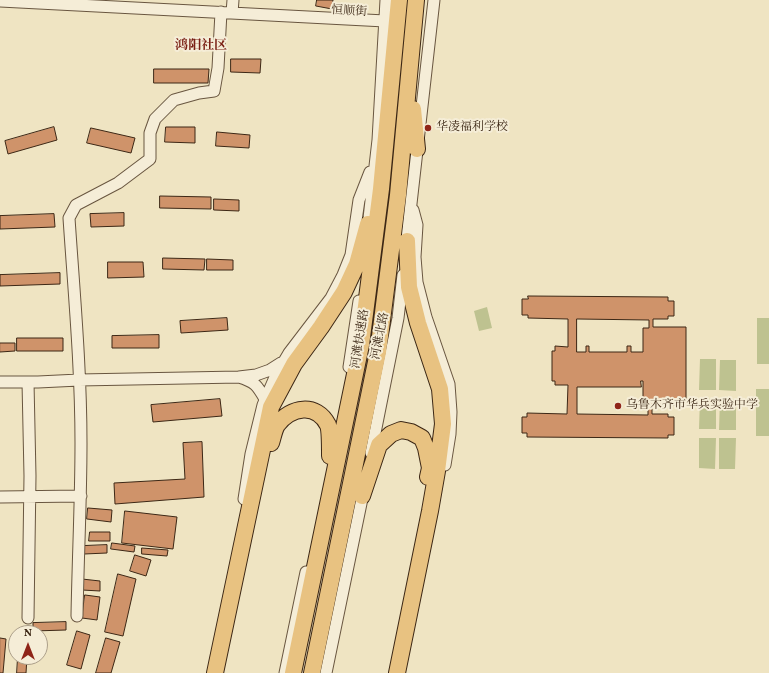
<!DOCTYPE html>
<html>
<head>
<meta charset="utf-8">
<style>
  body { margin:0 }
  #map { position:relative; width:769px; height:673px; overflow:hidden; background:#efe4c2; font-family:Vollkorn,serif }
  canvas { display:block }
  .north { position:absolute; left:8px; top:625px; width:40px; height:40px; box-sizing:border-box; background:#f5edd7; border:1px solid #ab9e89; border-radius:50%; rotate:0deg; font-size:11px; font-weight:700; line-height:16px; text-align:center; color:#3c2715 }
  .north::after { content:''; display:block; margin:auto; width:14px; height:18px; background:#8f2418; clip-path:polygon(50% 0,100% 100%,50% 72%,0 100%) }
</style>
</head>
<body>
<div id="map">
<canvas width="769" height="673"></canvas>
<div class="north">N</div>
</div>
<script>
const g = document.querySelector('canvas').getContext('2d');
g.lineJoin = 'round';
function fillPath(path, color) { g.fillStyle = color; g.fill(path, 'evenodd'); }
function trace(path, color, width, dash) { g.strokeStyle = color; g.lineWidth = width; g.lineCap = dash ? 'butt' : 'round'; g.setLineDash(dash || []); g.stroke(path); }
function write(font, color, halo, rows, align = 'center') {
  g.font = font + ' Vollkorn,"Noto Serif SC",serif'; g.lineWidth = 4; g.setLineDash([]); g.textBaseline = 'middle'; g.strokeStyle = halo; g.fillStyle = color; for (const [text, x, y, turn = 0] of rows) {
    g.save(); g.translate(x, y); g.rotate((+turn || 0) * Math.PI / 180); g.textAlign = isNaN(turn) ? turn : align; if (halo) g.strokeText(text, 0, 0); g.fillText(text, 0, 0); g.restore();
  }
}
const green = new Path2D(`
  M487 307 492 328 479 331 474 311Z
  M757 318H769V364H757Z
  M700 359H716V390H699Z
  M720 360H736V391L719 390Z
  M756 389H769V436H756Z
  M700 398 716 399V429H699Z
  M720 399H736V430H719Z
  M699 438H716L715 469 699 468Z
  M719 438H736L735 469H719Z`);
const building = new Path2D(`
  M317 0H333L332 9 316 6Z
  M231 59H261L260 73 231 72Z
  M154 69H209L208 83H154Z
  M54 127 57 140 8 154 5 141Z
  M166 127H195V143L165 142Z
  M91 128 135 138 131 153 87 143Z
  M217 132 250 135 249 148 216 146Z
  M160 196 211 197V209L160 208Z
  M214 199 239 200V211L214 210Z
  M124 213V226L91 227 90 214Z
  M54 214 55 227 0 229V216Z
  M163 258 205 259 204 270 163 269Z
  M207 259 233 260V270H207Z
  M108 262H143L144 277 108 278Z
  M60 273V284L0 286V275Z
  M528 296 668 297V301H674V316H668V319H653V327H686V405H652V414H668V417H674V435H668V438L527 437V433H522V417H527V413L567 414 568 385H555V381H552V351H555V346L568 347V319L528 318V315H522V299H528ZM577 319 649 320V328H643V352H631V346H627V352H589V346H586V352H577ZM641 381H643V405H648V415L577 414V387H641Z
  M227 318 228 330 181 333 180 321Z
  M159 335V348H112V336Z
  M17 338H63V351H17Z
  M0 343H15V351L0 352Z
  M220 399 222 416 153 422 151 405Z
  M202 442 204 497 115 504 114 483 185 479 183 443Z
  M88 508 112 510 111 522 87 519Z
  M125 511 177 517 173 549 122 543Z
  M90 532H110V541H89Z
  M112 543 135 546 134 552 111 549Z
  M107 545V553L84 554 83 546Z
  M142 548 168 550 167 556 142 554Z
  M135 555 151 560 146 576 130 571Z
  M118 574 136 579 123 636 105 632Z
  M82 579 100 581V591L82 590Z
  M85 595 100 597 97 620 82 618Z
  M66 622V630L33 631V623Z
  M77 631 90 635 81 669 67 665Z
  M0 638 6 639 3 673H0Z
  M106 638 120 642 111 673H96Z
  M18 657H27L26 673H17Z`);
const minor = new Path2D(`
  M0 1 385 21
  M232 13 233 0
  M413 210 417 225 415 257 417 282 426 317 449 384 451 412 450 434 445 465
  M368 227 378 140 386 0
  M406 248 434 0
  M349 367 359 301
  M0 382H38L79 380 239 377
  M28 382 30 476 28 618
  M265 399C257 385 255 382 239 377L256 375 270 370 281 363
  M371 453 398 318 403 275
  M0 497 81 496
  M244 499 251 454 263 405 276 375 289 353 331 298 343 275 351 255 359 200 370 172
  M77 616C78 558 81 501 81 443 81 368 74 292 69 218L76 205 118 183 150 159V133L155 119 174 100 199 93 214 91 218 68 221 12
  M285 673 306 572
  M326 673 364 489`);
const highway = new Path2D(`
  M413 109 417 149
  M271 443C273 437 274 430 277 425 291 407 316 402 328 425 330 430 330 449 330 456
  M362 496 379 445 391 434 401 430 411 432 422 438 426 448 430 468 428 477
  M215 673 271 407 294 364 321 327 344 292 357 264 368 224
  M293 673 361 345 381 189 399 0
  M312 673 378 352 398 195 416 0
  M397 673 430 511 437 471 443 424 440 389 418 323 409 287 407 241`);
const markers = [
  [428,128,4,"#8f2418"],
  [618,406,4,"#8f2418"]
];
const streetNames = [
  ["恒顺街",349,12,3],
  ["河滩北路",381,336,-79],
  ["河滩快速路",361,339,-81]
];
const poiNames = [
  ["华凌福利学校",436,128],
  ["乌鲁木齐市华兵实验中学",626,406]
];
const neighbourhoodNames = [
  ["鸿阳社区",201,47]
];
fillPath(green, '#bec290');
fillPath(building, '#cf936a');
trace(building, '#3c2715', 1);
trace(minor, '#695640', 13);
trace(highway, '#3c2715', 18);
trace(minor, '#f5edd7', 11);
trace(highway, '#e8c281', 16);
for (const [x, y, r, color] of markers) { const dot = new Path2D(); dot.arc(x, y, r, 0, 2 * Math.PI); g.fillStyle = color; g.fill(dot); trace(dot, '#f5edd7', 1.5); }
write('12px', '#3c2715', '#f5edd7', streetNames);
write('12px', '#3c2715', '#f5edd7', poiNames, 'left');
write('bold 13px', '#7a1f14', '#f5edd7', neighbourhoodNames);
</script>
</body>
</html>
